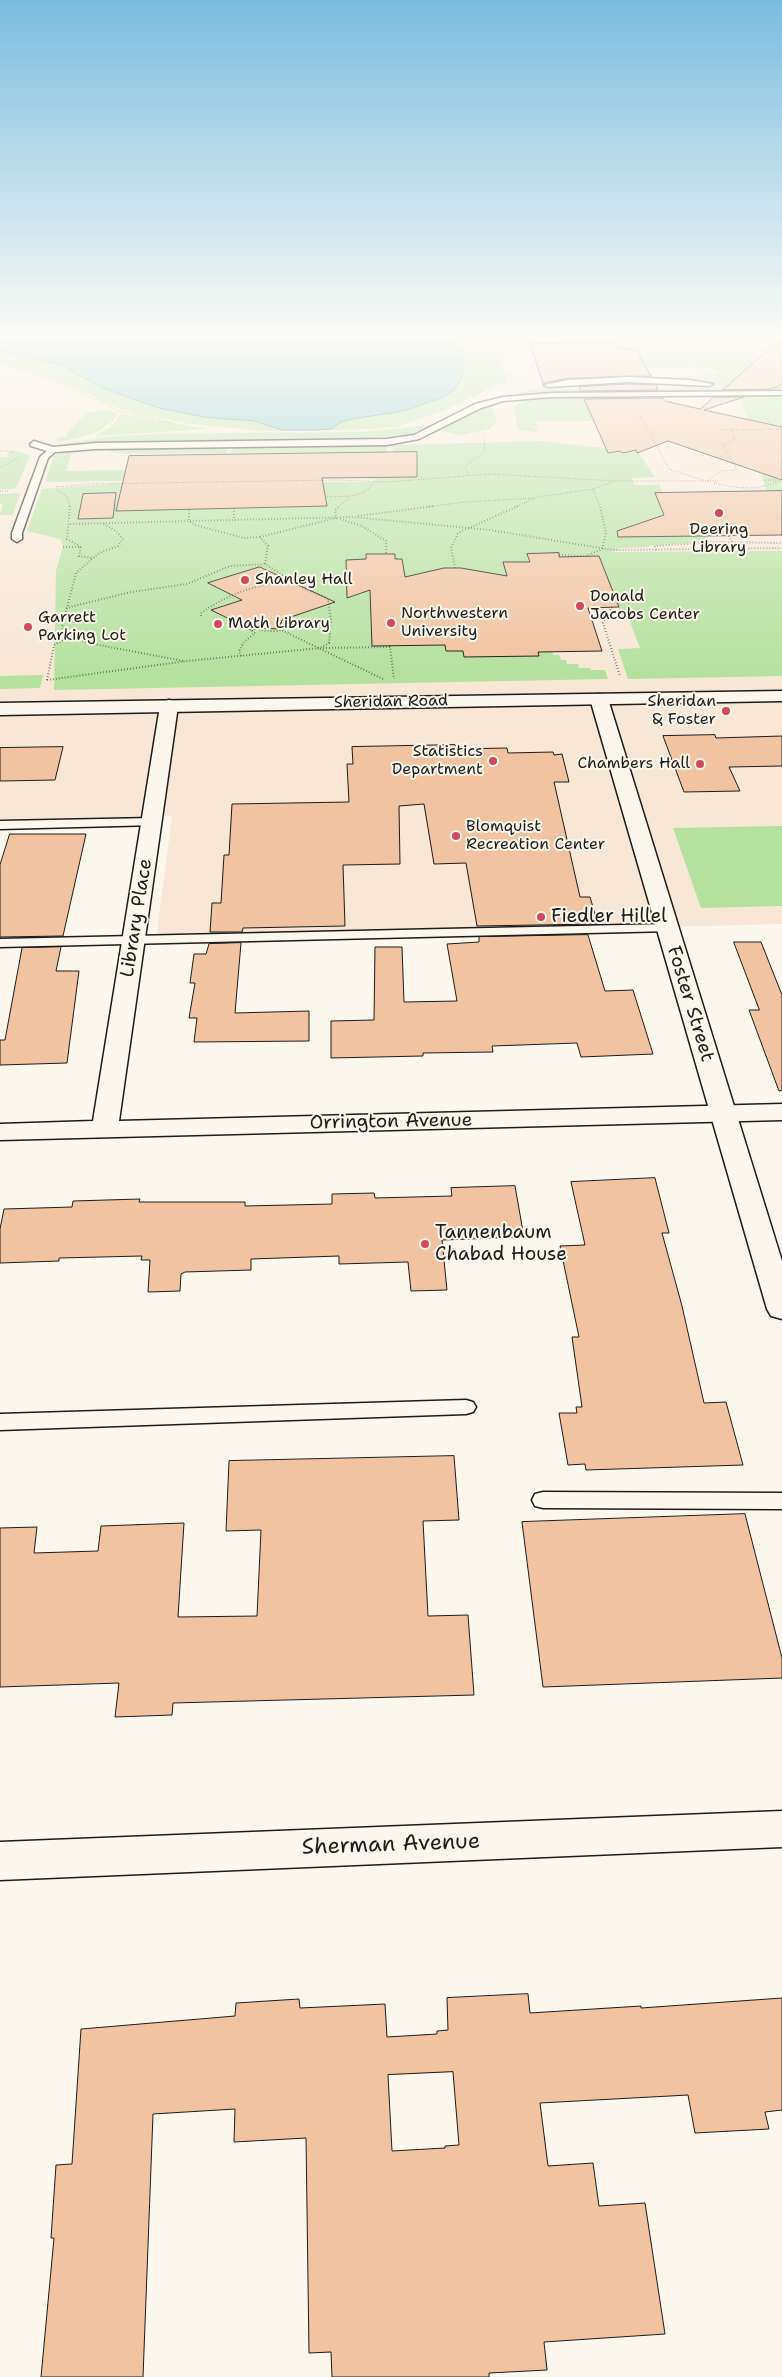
<!DOCTYPE html>
<html>
<head>
<meta charset="utf-8">
<style>
  body { margin:0 }
  canvas { display:block; background:#fbf7ec }
</style>
</head>
<body>
<canvas width="782" height="2377"></canvas>
<script>
const g = document.querySelector('canvas').getContext('2d');
g.lineJoin = 'round';
function fillPath(path, color) { g.fillStyle = color; g.fill(path, 'evenodd'); }
function trace(path, color, width, dash) { g.strokeStyle = color; g.lineWidth = width; g.lineCap = dash ? 'butt' : 'round'; g.setLineDash(dash || []); g.stroke(path); }
function write(font, color, halo, rows, align = 'center') {
  g.font = font + ' "Shantell Sans",sans-serif'; g.lineWidth = 4; g.setLineDash([]); g.textBaseline = 'middle'; g.strokeStyle = halo; g.fillStyle = color; for (const [text, x, y, turn = 0] of rows) {
    g.save(); g.translate(x, y); g.rotate((+turn || 0) * Math.PI / 180); g.textAlign = isNaN(turn) ? turn : align; if (halo) g.strokeText(text, 0, 0); g.fillText(text, 0, 0); g.restore();
  }
}
const built = new Path2D(`
  M457 338H782V924L156 940 172 816 0 819V351L10 354H462Z`);
const green = new Path2D(`
  M457 338H498L495 344 508 380 447 409 397 427 345 430 262 431 191 424 132 413 102 402 88 392 65 383 0 362V351L61 365 102 388 159 408 204 417 254 421 282 430 331 429 341 422 403 411 444 397 462 354Z
  M506 338H653L649 340 651 343H522L515 347 517 354H507L503 344Z
  M616 345H651L652 348 666 347 667 350 698 349 701 352 743 351 779 368 747 369 751 374H782V391H761L684 380 678 376 709 375 720 372C698 361 669 370 645 366L636 349H617Z
  M722 387 748 391 636 392 634 388Z
  M622 388 624 392 515 394 534 389Z
  M734 395 782 396V520L751 491 766 490 742 400 739 399 741 397Z
  M584 396 593 421H539L533 423 538 425 533 428 538 429 536 432 519 430 513 408C523 394 567 397 584 396Z
  M488 406H492L497 421 490 429 460 435 440 430Z
  M108 409 116 413C105 435 81 437 59 442L56 440 60 437H66L68 431 89 412Z
  M121 414 209 429 95 436 112 426Z
  M431 425 404 437 389 439 63 444 104 437 152 434 362 432Z
  M541 441 638 452 655 477 632 478 635 485H659L663 493 655 494 667 521 639 523 644 535 707 536 709 541 649 546V547L620 548 611 552 782 551V676L628 679 618 649 640 648 629 619H623L599 557 445 642 446 651H463L465 657 551 648 553 655H559L561 660H566L567 664H578L579 668H590L591 670H605L608 679 54 690 56 570 63 547 61 539 27 531 42 489 125 483 374 482 376 479 361 478 379 477 394 457 392 445Z
  M386 446 387 452 231 453 233 448Z
  M228 448 226 453 127 454 107 451 113 449Z
  M80 450 85 451 71 454 66 471 125 470 123 481 45 482 54 456 63 451Z
  M8 451H19L30 456 17 486 13 489H0V457H7Z
  M20 493 13 515H0L3 504H0V494Z
  M43 675 40 688 0 689V676Z
  M782 826V906L701 908 673 828Z`);
const water = new Path2D(`
  M0 338H457L462 354 463 373 456 388 444 397 403 411 353 419 341 422 331 429 316 430H282L254 421 204 417 159 408 102 388 61 365 0 351Z`);
const building = new Path2D(`
  M782 338V385L770 389 723 390Z
  M615 343 617 349H636L651 376 568 378 543 383 530 344Z
  M628 384 656 385 658 390 581 391 579 387Z
  M714 397H744L704 410 782 427V480L668 441 637 453 636 450 623 453 620 451 608 453 584 399 663 398 665 401 700 409Z
  M417 452V477L322 478 327 506 116 511 129 456Z
  M782 491V535L618 537 617 531 664 515 655 493Z
  M116 493 113 518 78 519 83 494Z
  M559 553V557L599 556 619 607 588 608 602 651 538 652 539 656 464 657 463 651H446L445 645 372 646 370 590 347 598 346 560 366 559V554H395V559H402L405 577 444 568H461L507 576 503 562H530L527 554Z
  M260 567 335 602 282 620 279 629 259 628 252 630 211 610 242 600 208 583Z
  M715 735 716 738 782 736V766L729 767 740 791 684 792 663 736Z
  M455 745 456 749 507 748 508 753 553 752 554 755 562 754 569 782H554L580 897H590L598 924 477 926 466 863 434 864 424 804 399 806 400 864 343 865 345 926 243 928 242 932H210L212 903H221L224 855H229L232 804 349 802 347 764H353L352 747Z
  M63 747 55 780 0 781V748Z
  M10 834H86L63 936 0 937V865Z
  M588 935 605 991 633 990 653 1054 581 1057 577 1043 492 1046 493 1052 423 1053V1056L331 1058V1021L374 1020 375 947H402L404 1002 457 1001 447 944 479 942V937Z
  M734 942H761L782 995V1090L779 1091 749 1010H759Z
  M241 943 235 1013 309 1011V1041L194 1042 197 1018H189L195 983H190L194 954H206L209 944Z
  M61 947 56 971H79L67 1063 0 1065V1040H5L22 948Z
  M655 1178 669 1233H662L682 1306 704 1403 726 1402 743 1465 586 1470 585 1464 568 1465 559 1413H577L576 1407H582L572 1337H579L560 1246 585 1245 571 1182Z
  M515 1186 524 1237 442 1240 447 1290 411 1291 408 1262 339 1264V1256L251 1259V1270L185 1272 181 1274 180 1291 148 1292 150 1260H141L142 1256 59 1258V1261L0 1263V1229L4 1209 72 1207 73 1201 140 1199 139 1202H245V1206L332 1204V1194L374 1193 375 1198 452 1196 451 1188Z
  M454 1456 459 1520 423 1521 428 1616 468 1615 474 1695 173 1703 172 1715 115 1717 119 1683 0 1687V1528L37 1527 34 1553 98 1551 101 1526 184 1523 178 1617 257 1616 261 1530 226 1531 229 1461Z
  M745 1514 782 1658V1678L543 1687 522 1522Z
  M528 1994 530 2013 641 2006V2008L782 1998V2110L765 2112 769 2129 695 2133 688 2095 540 2103 548 2166 593 2163 599 2206 645 2203 665 2334 544 2342 547 2370 489 2373V2377H332L331 2352 309 2353 306 2138 234 2142 235 2109 153 2114 143 2377H41L54 2238H51L56 2165 72 2164 81 2029 235 2016 236 2003 299 1999 300 2008 385 2004 387 2037 437 2034V2031L448 2030 447 1998ZM453 2072 459 2145 445 2146V2148L392 2151 388 2075Z`);
const pathFar1 = new Path2D(`
  M501 338 499 347 512 380
  M669 338C701 356 745 349 782 348
  M653 343 655 338
  M616 345 671 346
  M501 355H518
  M0 363 73 388 118 411 173 423
  M532 364 535 374
  M639 414 669 469 703 480
  M110 425 118 411
  M721 430 782 429
  M0 451H15
  M0 468 20 457
  M468 475 465 466 485 452 484 438
  M763 480H779
  M708 481 721 471 737 470 723 445 735 439 731 430
  M714 483C738 489 758 491 781 480
  M56 487 89 484 338 480 387 482 491 474 616 481H719
  M56 489 67 497 70 507
  M593 489 600 507
  M0 491H9
  M325 497C343 496 363 499 374 482
  M338 507 351 496
  M426 507 465 502 535 498
  M515 507 538 497 593 489 613 482`);
const path = new Path2D(`
  M70 506 67 539 81 547
  M234 508V520
  M358 516 435 506
  M340 519 362 526 386 541V554
  M70 524 353 517 490 530 613 550 782 548
  M104 524 116 531 123 539 118 546 99 553 76 573 62 627 70 636 88 643 184 661
  M729 536 736 549
  M260 537 336 518 335 510 340 506
  M63 547H81L79 556 93 558
  M656 550 655 546 712 542 782 543
  M559 555 587 556 602 549 606 533 600 506
  M455 568 451 548 458 533 518 506
  M612 607 603 623 620 676
  M66 608 131 592 187 584 230 566 265 564
  M201 616V613C229 593 258 584 292 581
  M280 623 331 621
  M277 628 383 679
  M256 629C268 632 279 633 289 626L285 619
  M390 646 394 679
  M323 648 390 647
  M241 656 239 651 244 642 255 633 248 628
  M47 680 187 661 320 648 329 643 331 621 328 599 301 587 265 564 268 546 260 537 244 538 195 525 189 521V510
  M47 680 54 645 70 636`);
const service = new Path2D(`
  M628 377 689 380 713 384 709 386 628 382 548 387 544 385 568 380Z
  M782 391V395L551 397 503 401 481 408 419 439 387 445 96 449 55 452 48 458 22 533V539L17 542 12 539V533L40 457 47 451 31 446 30 444 34 441 53 447 96 443 387 439 414 435 475 404 503 397 551 393Z
  M152 818 157 819 159 822 157 825 0 829V821Z
  M667 924 672 925 674 928 672 931 0 947V939Z
  M466 1400 473 1402 476 1407 473 1412 466 1414 0 1430V1414Z
  M543 1492 782 1493V1509L543 1508 535 1506 532 1500 535 1494Z`);
const minor = new Path2D(`
  M169 700 176 702 178 706 119 1121 782 1104V1120L0 1140V1124L93 1121 160 706 162 702Z`);
const tertiary = new Path2D(`
  M599 694 605 695 608 699 782 1261V1319L771 1316 767 1309 590 699 593 695Z
  M782 1811V1847L0 1880V1842Z`);
const secondary = new Path2D(`
  M782 691V701L0 715V703Z`);
const markers = [
  [719,513,5,"#d1495b"],
  [245,580,5,"#d1495b"],
  [580,606,5,"#d1495b"],
  [391,623,5,"#d1495b"],
  [218,624,5,"#d1495b"],
  [28,627,5,"#d1495b"],
  [726,711,5,"#d1495b"],
  [493,761,5,"#d1495b"],
  [700,764,5,"#d1495b"],
  [456,836,5,"#d1495b"],
  [541,917,5,"#d1495b"],
  [425,1244,5,"#d1495b"]
];
const farPoinames = [
  ["Deering",719,530,"center"],
  ["Library",719,548,"center"],
  ["Shanley Hall",255,580],
  ["Donald",590,597],
  ["Jacobs Center",590,615],
  ["Northwestern",401,614],
  ["University",401,632],
  ["Garrett",38,618],
  ["Parking Lot",38,636],
  ["Math Library",228,624],
  ["Sheridan",716,702,"right"],
  ["& Foster",716,720,"right"],
  ["Statistics",483,752,"right"],
  ["Department",483,770,"right"],
  ["Chambers Hall",690,764,"right"],
  ["Blomquist",466,827],
  ["Recreation Center",466,845]
];
const farStreetnames = [
  ["Sheridan Road",391,702,-1]
];
const poiNames = [
  ["Fiedler Hillel",551,917],
  ["Tannenbaum",435,1233],
  ["Chabad House",435,1255]
];
const streetNames = [
  ["Library Place",137,918,-81],
  ["Foster Street",690,1004,73],
  ["Orrington Avenue",391,1122,-1]
];
const nearStreetnames = [
  ["Sherman Avenue",391,1845,-2]
];
fillPath(built, '#f8e7d5');
fillPath(green, '#b5e19f');
fillPath(water, '#77c8ce');
trace(water, '#538387', 1);
fillPath(building, '#f1c3a0');
trace(building, '#1c1c1c', 1);
trace(service, '#1c1c1c', 3);
trace(minor, '#1c1c1c', 3);
trace(tertiary, '#1c1c1c', 3);
trace(secondary, '#1c1c1c', 3);
trace(pathFar1, '#1c1c1c', 1, [0.5, 2]);
trace(path, '#1c1c1c', 2, [0.5, 2.5]);
fillPath(service, '#fbf7ec');
fillPath(minor, '#fbf7ec');
fillPath(tertiary, '#fbf7ec');
fillPath(secondary, '#fbf7ec');
const sky = g.createLinearGradient(0, 0, 0, 670);
sky.addColorStop(0, '#7bbcde');
sky.addColorStop(0.5, '#fdfbf6');
sky.addColorStop(1, '#fdfbf600');
g.fillStyle = sky;
g.fillRect(0, 0, 782, 670);
for (const [x, y, r, color] of markers) { const dot = new Path2D(); dot.arc(x, y, r, 0, 2 * Math.PI); g.fillStyle = color; g.fill(dot); trace(dot, '#fbf7ec', 2); }
write('16px', '#1c1c1c', '#fbf7ec', farPoinames, 'left');
write('16px', '#1c1c1c', '#fbf7ec', farStreetnames);
write('19px', '#1c1c1c', '#fbf7ec', poiNames, 'left');
write('19px', '#1c1c1c', '#fbf7ec', streetNames);
write('22px', '#1c1c1c', '#fbf7ec', nearStreetnames);
</script>
</body>
</html>
